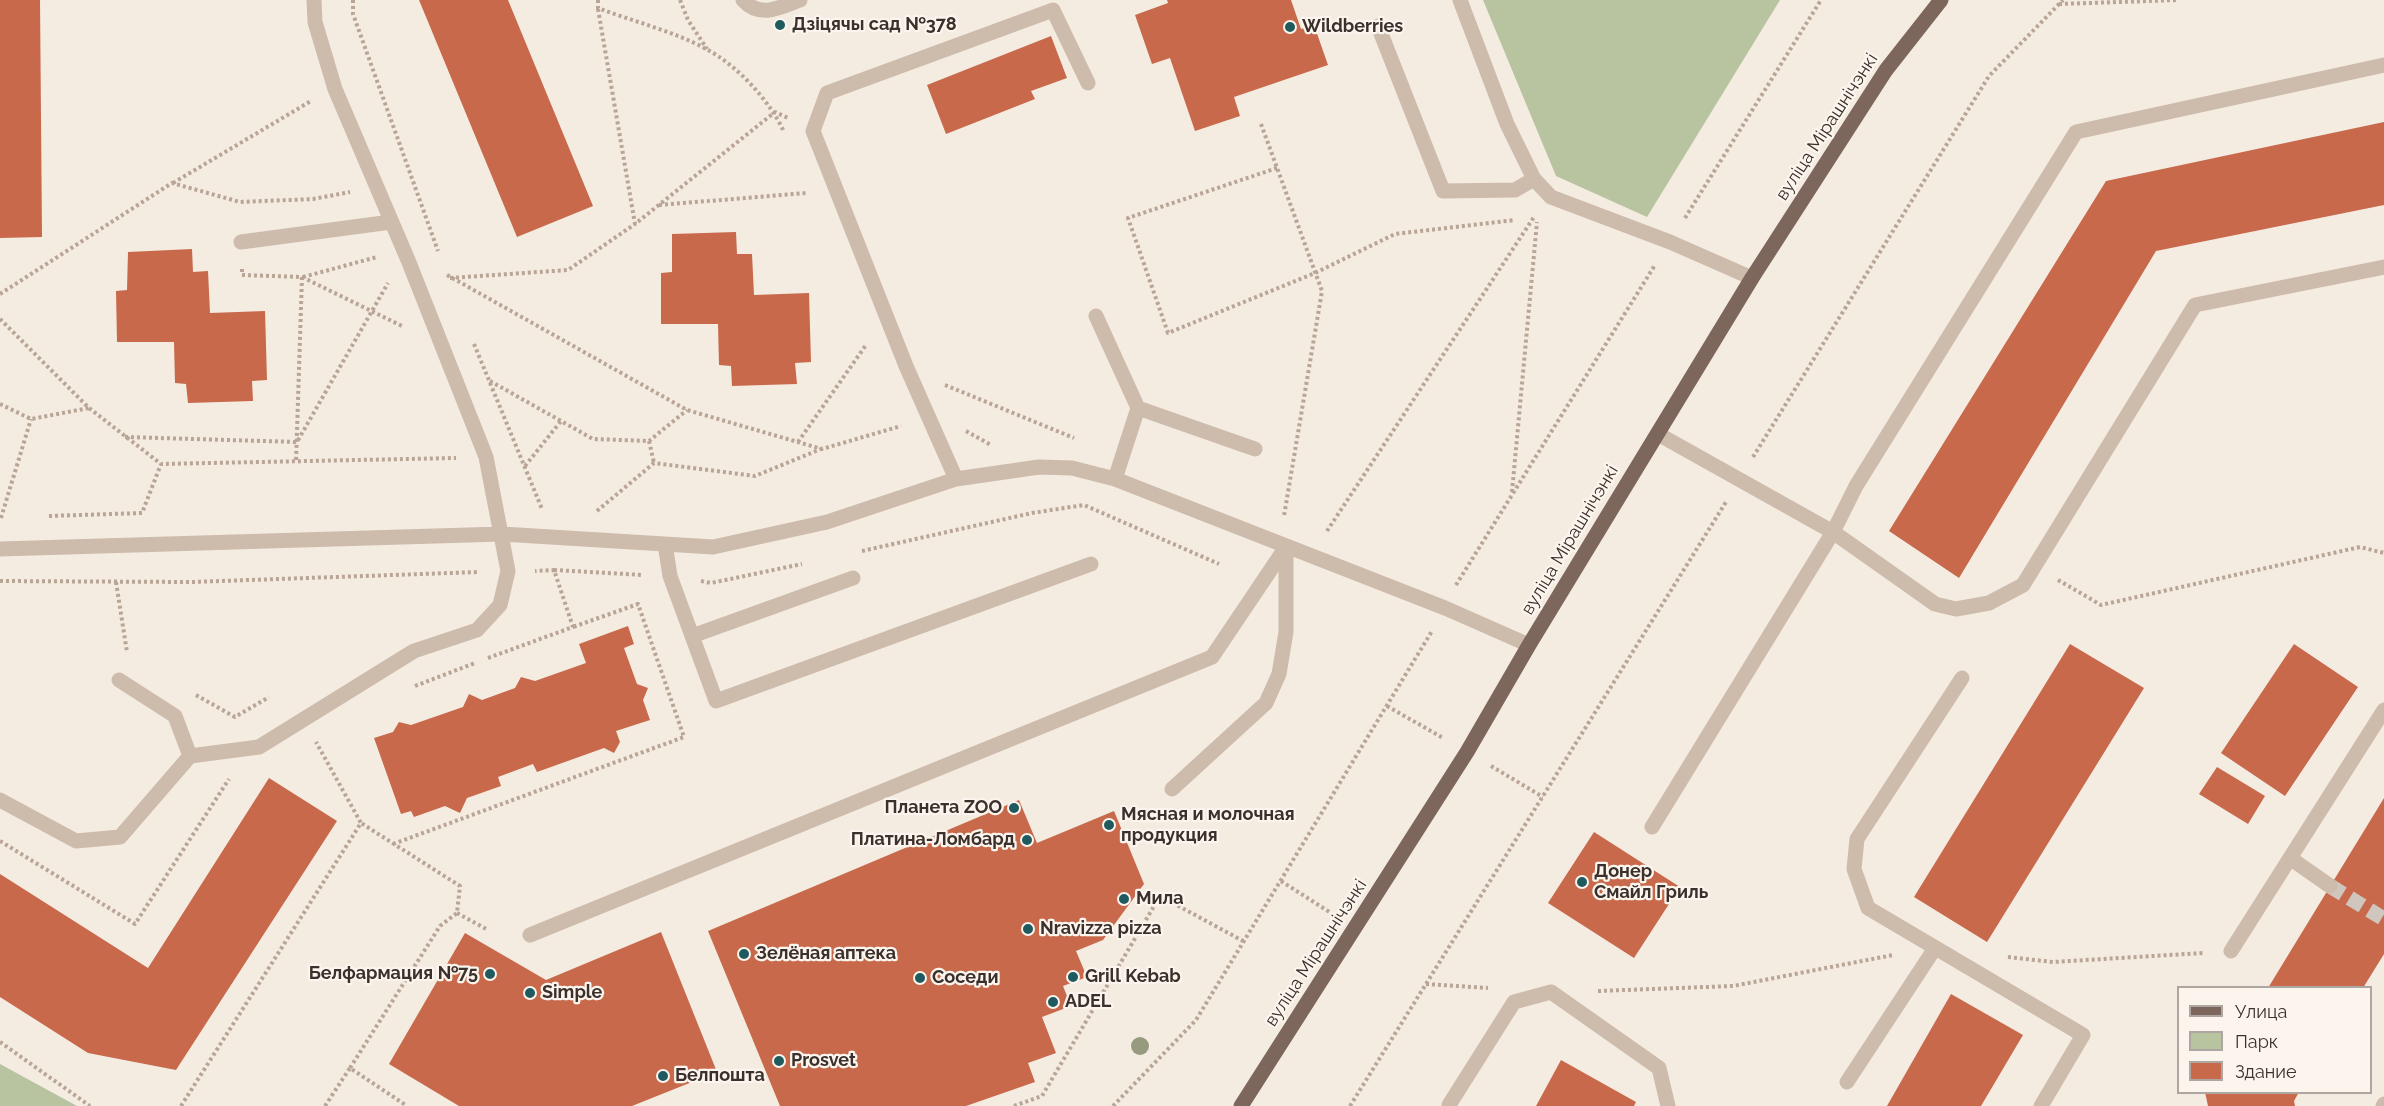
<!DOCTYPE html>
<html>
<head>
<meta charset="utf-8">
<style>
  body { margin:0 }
  #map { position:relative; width:2384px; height:1106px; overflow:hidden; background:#f4ebe1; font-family:Raleway,sans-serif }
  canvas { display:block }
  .legend { position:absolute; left:2177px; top:986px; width:195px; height:108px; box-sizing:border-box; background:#fbf5ee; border:2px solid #aea6a0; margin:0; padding:8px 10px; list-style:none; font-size:18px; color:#3b302b }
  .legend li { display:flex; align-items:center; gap:12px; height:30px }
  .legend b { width:30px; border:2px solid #aea6a0 }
</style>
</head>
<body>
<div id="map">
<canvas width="2384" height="1106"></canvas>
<ul class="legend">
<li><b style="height:8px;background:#7d675c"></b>Улица</li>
<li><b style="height:16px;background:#b8c4a0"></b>Парк</li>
<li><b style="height:16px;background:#c8694b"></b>Здание</li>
</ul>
</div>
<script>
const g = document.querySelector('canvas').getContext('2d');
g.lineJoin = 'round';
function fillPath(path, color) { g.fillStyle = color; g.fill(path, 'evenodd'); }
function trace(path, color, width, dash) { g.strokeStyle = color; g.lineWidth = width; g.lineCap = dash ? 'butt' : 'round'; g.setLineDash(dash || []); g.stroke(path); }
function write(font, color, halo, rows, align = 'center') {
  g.font = font + ' Raleway,sans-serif'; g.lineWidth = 4.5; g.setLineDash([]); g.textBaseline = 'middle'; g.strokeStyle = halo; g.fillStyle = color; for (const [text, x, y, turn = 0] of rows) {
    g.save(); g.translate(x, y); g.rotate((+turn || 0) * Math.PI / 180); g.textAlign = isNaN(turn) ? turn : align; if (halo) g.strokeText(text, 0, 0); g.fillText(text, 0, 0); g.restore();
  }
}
const green = new Path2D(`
  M1483 0H1780L1647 217 1556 176Z
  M0 1064 77 1106H0Z`);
const building = new Path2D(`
  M0 0H40L42 237 0 238Z
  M419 0H508L593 206 517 237Z
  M1167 0H1291L1301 29 1314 25 1328 65 1234 97 1240 116 1195 131 1170 58 1152 64 1135 15 1168 3Z
  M1051 36 1067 78 1031 91 1035 99 946 134 927 85Z
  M2384 122V205L2156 251 1959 578 1889 531 2106 181Z
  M736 232 737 254H752L754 295 809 293 811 362 795 363 797 384 732 386 731 366 719 365 718 324H661V273L672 272V234Z
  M192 249 193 272 208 271 210 313 265 311 267 380 252 381 253 401 188 403 186 384 175 383 174 342H117L116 291 127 290 128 252Z
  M628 626 634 644 624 648 637 684 648 688 643 700 650 720 616 731 620 742 614 753 604 748 537 772 533 764 498 777 501 786 467 798 460 813 445 806 414 817 411 811 401 814 374 738 393 732 399 722 411 725 463 707 469 694 482 700 515 688 521 677 535 681 586 663 579 644Z
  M2070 644 2144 688 1987 942 1914 897Z
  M2294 644 2358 687 2285 796 2221 753Z
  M2217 767 2265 796 2248 824 2199 794Z
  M269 778 337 821 176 1070 88 1053 0 997V874L148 968Z
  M2384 798V954L2363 988H2268Z
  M1019 800 1037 843 1114 811 1144 884 1103 940 1076 951 1087 977 1063 986 1071 1006 1042 1017 1056 1053 1028 1063 1035 1082 966 1106H780L708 931Z
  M1594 832 1680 887 1634 958 1548 903Z
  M661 932 717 1072 632 1106H459L389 1064 465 933 546 980Z
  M1951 994 2023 1035 1981 1106H1887Z
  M1561 1060 1636 1102 1634 1106H1536Z
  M2205 1092H2299L2294 1101 2295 1106H2208Z`);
const minorTunnel = new Path2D(`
  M2330 886 2384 919`);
const path = new Path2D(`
  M353 0V14L438 251
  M598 0V8C632 21 676 32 706 49 737 65 770 101 784 132
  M680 0 688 20 707 49
  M2059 4 2178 0
  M598 9 635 224 775 112 788 118
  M1261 124 1322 291 1284 516
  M1277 168 1128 218 1168 333 1315 273 1395 234 1515 220
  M173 183 311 101
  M659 205 807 193
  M1685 218 1821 0
  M242 269V275L302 277 296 462
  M447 275 687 410 822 449 901 426
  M302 277 404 327
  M303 277 377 257
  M450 278 568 270 635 224
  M0 294 172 183 240 202 313 199 350 192
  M0 319 89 408 161 464 456 458
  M474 344 542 509
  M490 381 593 439 649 441 687 410
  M945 385 1074 438
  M0 404 31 419 89 408
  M966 431 991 445
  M125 437 297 442 388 283
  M649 441 654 463
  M798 442 866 345
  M1753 457 1989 76 2063 0
  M525 466 561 421
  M1512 492 1537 222
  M597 511 654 463 755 476 821 449
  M49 516 142 513 161 464
  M1 518 31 419
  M1327 531 1534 217
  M862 551 1032 513 1084 505 1219 564
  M554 570 643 575
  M2058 580 2101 605 2360 547 2384 553
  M0 581 192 582 479 572
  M701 581 711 583 802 564
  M116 582 127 652
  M1456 585 1655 265
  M488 658 573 627 554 570 535 571
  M415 686 475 663
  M196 695 235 717 269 697
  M1387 706 1443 738
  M1491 766 1543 797
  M0 841 135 924 229 779
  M393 844 684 737 638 604 573 627
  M1281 881 1331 913
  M457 913 488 930
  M2008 957 2053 962 2203 953
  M1426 984 1488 988
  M1598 991 1733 986 1893 955
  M0 1042 90 1106
  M350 1068 440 926 457 913 460 886 361 823
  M181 1106 361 823 316 742
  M325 1106 350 1068 407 1106
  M1014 1106 1042 1096 1160 896 1245 942
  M1113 1106 1196 1020 1432 631
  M1350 1106 1726 502`);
const minor = new Path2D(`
  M743 0C760 19 781 7 800 0
  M1460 0 1507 124 1534 179 1551 197 1670 242 1752 278
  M1378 26 1443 191 1515 190 1534 179
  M241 242 391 222
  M1096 316 1138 408 1115 479
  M1138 408 1255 449
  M1658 434 1833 532 1935 604 1956 609 1989 603 2023 585 2195 305 2384 267
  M956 479 906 366 813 131 827 93 1053 10 1088 83
  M665 544 670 576 716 701 1091 564
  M0 549 502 534 713 547 827 522 956 479 1039 467 1072 468 1115 479 1445 608 1529 645
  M692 636 853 578
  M1962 678 1857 839 1854 869 1868 908 2083 1035 2041 1106
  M119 680 175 716 190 756
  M1172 789 1266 703 1279 674 1286 632V547
  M0 800 76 841 120 837 190 756 259 747 414 651 477 630 500 605 508 571 486 457 408 260 335 89 315 22 314 0
  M1652 827 1833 532 1856 486 2076 132 2384 65
  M2330 886 2290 858 2384 710
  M530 935 1212 657 1286 547
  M2231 951 2290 858
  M1847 1082 1935 948
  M1449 1105 1514 1002 1551 992 1659 1068 1668 1106
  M2383 1106 2384 1104`);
const major = new Path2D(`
  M1241 1106 1467 752 1529 645 1752 278 1886 70 1941 0`);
const trees = [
  [1140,1046]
];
const markers = [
  [780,25,6,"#1f5a5e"],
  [1290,27,6,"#1f5a5e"],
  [1014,808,6,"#1f5a5e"],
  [1109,825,6,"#1f5a5e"],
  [1027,840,6,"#1f5a5e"],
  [1582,882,6,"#1f5a5e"],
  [1124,899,6,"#1f5a5e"],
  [1028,929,6,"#1f5a5e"],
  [744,954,6,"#1f5a5e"],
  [490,974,6,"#1f5a5e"],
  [1073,977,6,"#1f5a5e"],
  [920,978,6,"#1f5a5e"],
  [530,993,6,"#1f5a5e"],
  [1053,1002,6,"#1f5a5e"],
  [779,1061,6,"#1f5a5e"],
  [663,1076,6,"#1f5a5e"]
];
const poiNames = [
  ["Дзіцячы сад №378",792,25],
  ["Wildberries",1302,27],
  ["Планета ZOO",1002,808,"right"],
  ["Мясная и молочная",1121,815],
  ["продукция",1121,836],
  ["Платина-Ломбард",1015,840,"right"],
  ["Донер",1594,872],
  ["Смайл Гриль",1594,893],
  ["Мила",1136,899],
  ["Nravizza pizza",1040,929],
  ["Зелёная аптека",756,954],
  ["Белфармация №75",478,974,"right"],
  ["Grill Kebab",1085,977],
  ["Соседи",932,978],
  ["Simple",542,993],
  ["ADEL",1065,1002],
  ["Prosvet",791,1061],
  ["Белпошта",675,1076]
];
const streetNames = [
  ["вуліца Мірашнічэнкі",1827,127,-57],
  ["вуліца Мірашнічэнкі",1570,540,-59],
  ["вуліца Мірашнічэнкі",1316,953,-57]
];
fillPath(green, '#b8c4a0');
fillPath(building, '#c8694b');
trace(minorTunnel, '#cfc6bd', 15, [15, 8]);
trace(path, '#b9a596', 4, [3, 3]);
trace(minor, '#cdbbac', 15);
trace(major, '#7d675c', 15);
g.fillStyle = '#969b7f';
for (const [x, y] of trees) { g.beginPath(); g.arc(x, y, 9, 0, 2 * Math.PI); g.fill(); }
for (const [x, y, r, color] of markers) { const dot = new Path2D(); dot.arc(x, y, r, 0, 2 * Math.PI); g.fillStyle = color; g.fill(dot); trace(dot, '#fbf5ee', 2); }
write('bold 18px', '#3b302b', '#fbf5ee', poiNames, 'left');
write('18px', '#3b302b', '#fbf5ee', streetNames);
</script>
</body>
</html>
